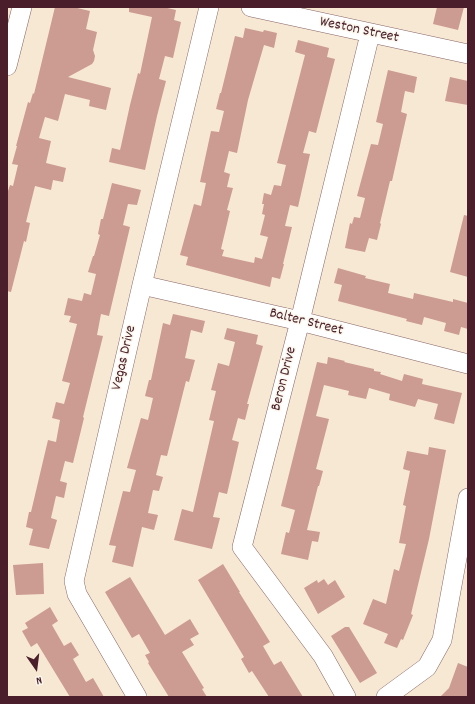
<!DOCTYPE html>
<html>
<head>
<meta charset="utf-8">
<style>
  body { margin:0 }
  #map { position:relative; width:475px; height:704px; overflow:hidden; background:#f7e8d3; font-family:Dekko,sans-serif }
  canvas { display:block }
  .frame { position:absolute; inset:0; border:8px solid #4a1f2b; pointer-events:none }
  .north { position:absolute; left:16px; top:648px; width:40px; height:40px; -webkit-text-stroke:3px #fbf7ec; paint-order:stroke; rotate:166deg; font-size:11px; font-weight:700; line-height:16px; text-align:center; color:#4a1f2b }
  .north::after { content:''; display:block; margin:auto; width:14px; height:18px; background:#4a1f2b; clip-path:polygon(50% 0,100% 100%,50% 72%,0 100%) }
</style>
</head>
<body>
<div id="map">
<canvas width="475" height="704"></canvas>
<div class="frame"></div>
<div class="north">N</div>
</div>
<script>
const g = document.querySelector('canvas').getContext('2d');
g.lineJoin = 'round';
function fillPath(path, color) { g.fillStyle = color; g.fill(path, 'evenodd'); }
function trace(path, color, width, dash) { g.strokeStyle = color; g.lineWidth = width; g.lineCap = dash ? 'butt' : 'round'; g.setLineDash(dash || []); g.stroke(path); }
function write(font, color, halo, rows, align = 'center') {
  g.font = font + ' Dekko,sans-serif'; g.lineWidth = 3; g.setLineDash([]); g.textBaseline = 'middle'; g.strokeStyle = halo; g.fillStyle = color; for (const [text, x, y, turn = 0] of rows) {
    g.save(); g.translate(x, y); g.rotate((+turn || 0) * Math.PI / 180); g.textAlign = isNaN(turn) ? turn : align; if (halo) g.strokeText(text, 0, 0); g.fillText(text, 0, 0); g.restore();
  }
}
const building = new Path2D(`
  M55 7H73L90 11 86 29 97 32 93 50 95 56 94 61 92 64 68 77 111 88 106 110 89 106 90 100 65 94 58 121 45 117 39 138 51 141 46 163 66 168 63 182 53 180 51 190 35 186 26 222 30 223 26 242 24 241 11 292 7 291V190L8 191 10 185 13 186 18 165 12 164 17 146H16L28 102 30 103 33 93 34 94Z
  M129 7H163L176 10 174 20 181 22 173 58 165 56 159 79 166 81 157 116 145 170 109 162 112 148 120 150 121 146 130 105 138 73 140 74 152 17 129 12Z
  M437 7H464L458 30 433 24Z
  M245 28 263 32 264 30 277 33 274 48 264 45 248 100 237 153 229 151 224 172 230 174 227 187 233 188 227 210 230 211 221 249 224 250 222 256 254 263 255 257 262 259 268 237 260 235 265 215 262 214 264 204H262L264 193 271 195 274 185 281 186 286 165 277 163 305 55 295 52 298 40 329 48 327 57 335 59 316 133 309 131 303 153 310 154 298 207 290 205 285 226 292 227 283 264H284L280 279 272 277 270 287 186 265 188 257 180 255 194 204 201 206 206 183 200 182 211 131 219 132 224 111 216 109 220 93H221L235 36 243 38Z
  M388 70 417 77 414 93 405 91 401 112 407 114 392 181H390L380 223 381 224 377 240 369 238 365 252 345 248 350 223 352 224 354 217 360 218 365 198 357 196 371 144 378 145 383 124 376 122Z
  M450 77 468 81V105L445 101Z
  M112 183 141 190 137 205 128 204 123 225 130 227 109 316 101 314 97 335 103 336 83 417 84 418 73 463 65 461 60 481 67 483 64 498 56 496 51 518 57 520 49 549 29 545 33 529 26 527 29 512H31L48 440 56 442 60 420 52 418 56 402 64 404 70 383 62 381 77 324 69 322 71 316 64 315 68 298 82 301 84 293 91 295 96 274 88 272 93 256H94L100 235 98 234 101 219H103Z
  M464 215 468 216V277L450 272Z
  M338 268 366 276 365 278 390 284 388 293 413 299 414 293 453 302V299L468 303V329L461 327 459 335 444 331 446 323 424 317 422 325 406 321 407 319 338 301 342 285 334 283Z
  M173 314 205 321 202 333 191 330 185 358 195 360 189 382 186 381 167 456 161 455 156 475 163 477 159 491 153 490 148 513 158 515 154 530 142 527 133 567 112 562 116 546 109 545 123 491 130 492 136 470 127 468 141 418 148 420 153 398 145 396 149 380H151L163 323 170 325Z
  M227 328 258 335 256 344 263 346 247 404H249L245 420 238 418 232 440 239 442 227 494 219 492 213 517 220 518 212 549 174 540 182 509 193 512 214 421 209 420 216 391 211 390 218 363 229 366 235 342 224 339Z
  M328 357 345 361 344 362 374 369V371L381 372 380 374 402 381 404 374 423 379 422 384 462 393 454 424 434 419 438 404 418 399 415 407 389 400 390 394 369 388 366 399 348 395 349 391 324 385 316 416 329 419 316 469 323 471 319 486H318L307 530 320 532 318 542 312 541 308 560 281 554 286 532 289 533 295 510 281 506 317 362 327 364Z
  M429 447 446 450 429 539 411 614 413 615 403 640 401 639 397 648 384 643 388 634 363 624 373 599 386 604 394 569 399 571 406 544 399 543 406 506 403 505 410 471 403 469 407 451 428 455Z
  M43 563 44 594 16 595 13 565Z
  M223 564 240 592H239L270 642 263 646 274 665 281 661 303 697H269L252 671 249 673 241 659 244 657 198 580Z
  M130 577 165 635 190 619 199 634 190 639 194 645 182 652 204 688 202 689 207 697H169L148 663 149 662 145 655 150 653 139 634 132 638 105 592Z
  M324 579 328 585 335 580 345 597 318 614 304 588 317 580 318 583Z
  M50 607 58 621 52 625 64 646 71 642 79 655 73 659 86 682 93 678 104 697H70L37 643 31 647 22 631 28 628 25 623Z
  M345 627H349L377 673 360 683 331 636Z
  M458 663 468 667V697H440L449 688Z`);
const minor = new Path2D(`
  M251 7 468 54
  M7 66 22 7
  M142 285 300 321 468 364
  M137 697 77 594 74 581 142 285 209 7
  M346 697 323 656 242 547 300 321 370 34
  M386 697 427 667 442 640 468 498`);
const streetNames = [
  ["Weston Street",359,31,12],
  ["Balter Street",306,323,14],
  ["Vegas Drive",125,358,-77],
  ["Beron Drive",285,379,-76]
];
fillPath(building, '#cc9b91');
trace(minor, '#876566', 20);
trace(minor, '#fff', 19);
write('15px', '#4a1f2b', '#fbf7ec', streetNames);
</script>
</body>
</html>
